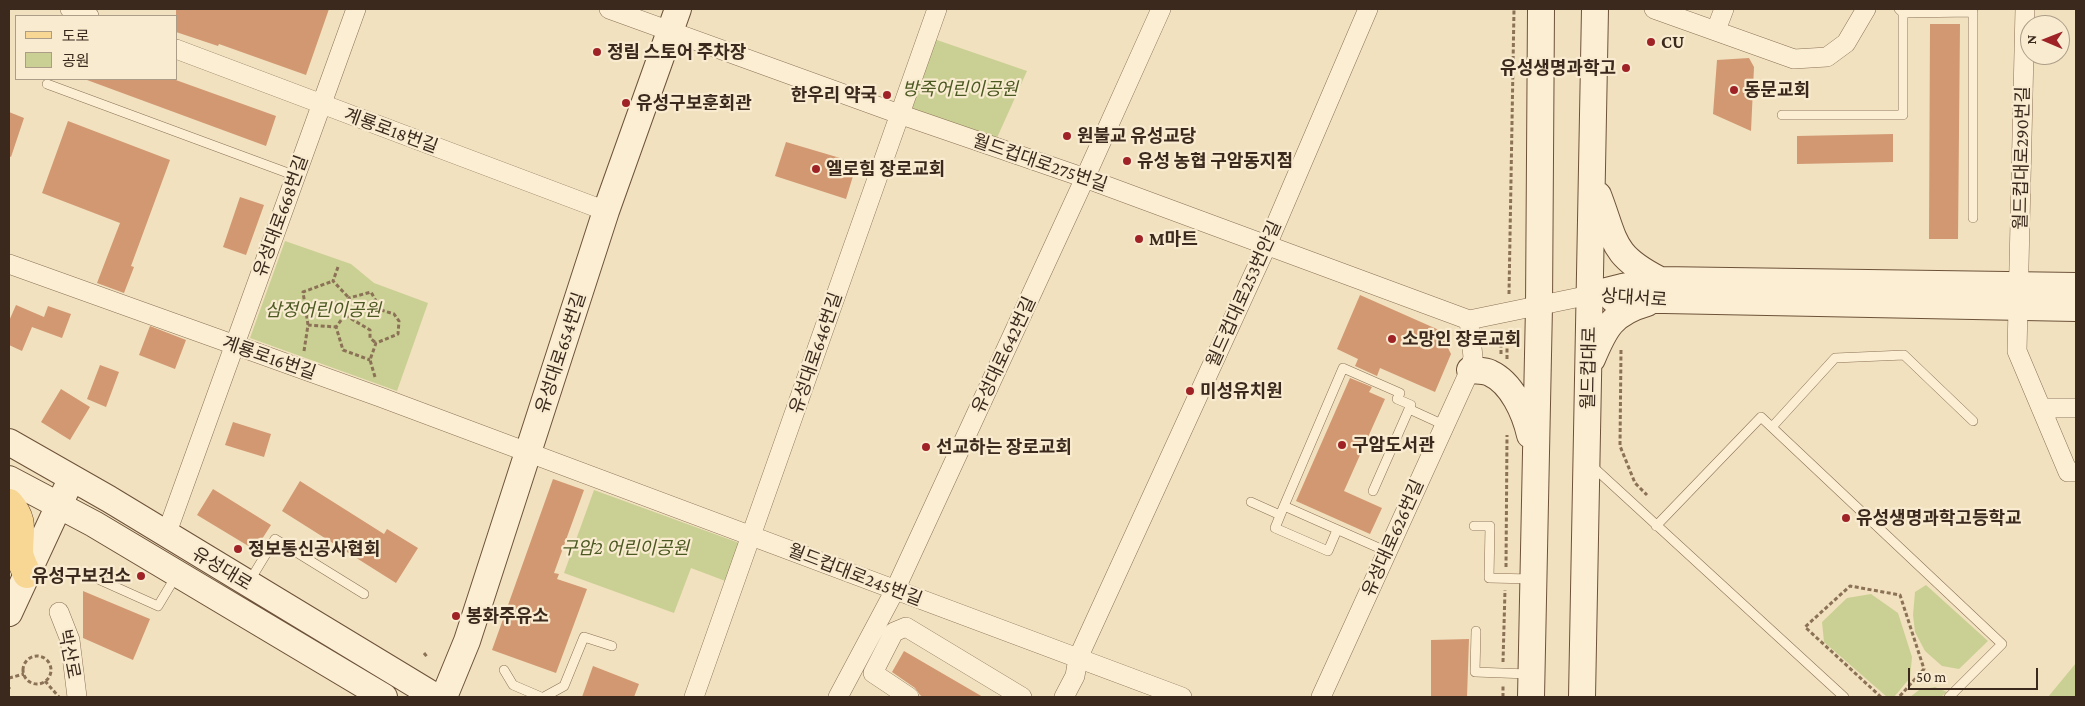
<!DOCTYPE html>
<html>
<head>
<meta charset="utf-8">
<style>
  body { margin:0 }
  #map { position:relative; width:2085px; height:706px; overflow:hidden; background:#f1e1bf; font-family:"Crimson Pro","Noto Sans KR",serif }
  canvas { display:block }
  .frame { position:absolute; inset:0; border:10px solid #3a291c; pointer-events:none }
  .legend { position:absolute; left:15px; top:15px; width:162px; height:65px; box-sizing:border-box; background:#f8ebd0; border:1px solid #ac9d88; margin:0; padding:6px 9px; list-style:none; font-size:15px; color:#3a291c }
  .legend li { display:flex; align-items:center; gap:10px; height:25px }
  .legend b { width:25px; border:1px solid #ac9d88 }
  .north { position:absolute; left:2020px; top:15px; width:50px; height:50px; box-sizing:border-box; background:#f8ebd0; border:1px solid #ac9d88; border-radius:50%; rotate:271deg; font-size:14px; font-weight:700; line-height:20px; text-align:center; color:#3a291c }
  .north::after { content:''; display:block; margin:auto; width:18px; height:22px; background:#9f2226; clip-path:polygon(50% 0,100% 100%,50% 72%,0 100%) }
  .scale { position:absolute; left:1908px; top:668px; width:130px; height:22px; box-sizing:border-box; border:2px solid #3a291c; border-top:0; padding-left:6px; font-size:15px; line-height:18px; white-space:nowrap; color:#3a291c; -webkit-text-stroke:4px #f8ebd0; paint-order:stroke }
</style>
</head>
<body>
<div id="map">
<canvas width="2085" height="706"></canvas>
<div class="frame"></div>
<ul class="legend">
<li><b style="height:6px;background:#f8d694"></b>도로</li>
<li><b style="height:14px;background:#cad093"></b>공원</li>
</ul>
<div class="north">N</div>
<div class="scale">50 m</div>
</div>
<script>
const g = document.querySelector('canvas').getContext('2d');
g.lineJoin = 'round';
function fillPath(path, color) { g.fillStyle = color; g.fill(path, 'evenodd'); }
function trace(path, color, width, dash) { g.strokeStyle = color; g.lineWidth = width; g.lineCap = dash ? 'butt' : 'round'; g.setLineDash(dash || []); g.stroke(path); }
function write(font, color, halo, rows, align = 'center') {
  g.font = font + ' "Crimson Pro","Noto Sans KR",serif'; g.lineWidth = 4.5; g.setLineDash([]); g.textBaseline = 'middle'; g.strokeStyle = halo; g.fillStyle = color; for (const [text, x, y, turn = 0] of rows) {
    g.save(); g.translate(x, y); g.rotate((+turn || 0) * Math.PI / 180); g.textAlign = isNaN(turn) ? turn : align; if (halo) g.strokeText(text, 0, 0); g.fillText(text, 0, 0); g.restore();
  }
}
const green = new Path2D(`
  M934 39 1027 71 996 140 909 115Z
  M285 241 351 264 374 283 428 303 397 391 250 338Z
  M594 490 742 544 728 582 691 568 674 613 564 573Z
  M1926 585 1988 641 1959 669 1942 666 1925 651 1915 632 1913 615 1915 592Z
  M1871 594 1898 613 1912 657 1910 678 1894 697H1887L1824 642 1822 622 1847 598Z
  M2076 663V697H2048Z
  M1935 687 1947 692 1941 697H1910L1919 690Z`);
const building = new Path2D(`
  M176 9H329L306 75 219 44 218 46 176 32Z
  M1930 24H1960L1958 239H1929Z
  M1749 58 1754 67 1751 131 1713 114 1717 60Z
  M87 79H173L276 116 266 146 87 80Z
  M9 112 24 118 11 157 9 156Z
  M68 121 170 160 131 266 134 267 124 293 97 283 120 223 42 193Z
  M1893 134V162L1797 164V136Z
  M786 142 857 163 846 199 775 176Z
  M240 197 264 205 246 255 223 247Z
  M1360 295 1439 330 1451 354 1435 392 1380 368 1377 376 1355 366 1358 359 1337 349Z
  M16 305 44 317 48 306 71 314 62 338 32 327 22 351 9 345V321Z
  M150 326 186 340 175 369 139 355Z
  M100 365 119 372 106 407 87 399Z
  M1350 378 1372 387 1369 392 1385 399 1344 491 1382 508 1370 534 1296 501Z
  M61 389 90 407 70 440 41 422Z
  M233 422 271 434 264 457 225 445Z
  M553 479 584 490 554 573 559 574 557 579 587 589 556 673 492 650Z
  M300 481 384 534 387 529 418 548 396 583 282 511Z
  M213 489 271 525 255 550 197 515Z
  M83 591 150 619 133 660 83 638Z
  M1469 639 1467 697H1431V640Z
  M904 651 983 697H923L920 695 915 688 892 672Z
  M593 666 639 684 634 697H582Z`);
const path = new Path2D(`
  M338 267 333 281 349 298
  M1509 294 1514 9
  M345 315 336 327 343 350 370 360
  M308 325 303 292 333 281
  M1621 350 1620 446 1635 483 1647 495
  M304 351 308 325 336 327
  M1501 354V333
  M1507 359V330
  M375 377 370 360 376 343 398 334 399 321 394 314 381 310 371 292 349 298 345 315 370 330V338L376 343
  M1506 567 1507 435
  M424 653 428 658
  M23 670a14 14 0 1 1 28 0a14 14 0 1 1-28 0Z
  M1503 662 1505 590
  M9 678 24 674
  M45 681 59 697
  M9 688 10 687
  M1503 697V685
  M1881 697 1805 627 1850 586 1900 595 1924 669 1899 697`);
const lane = new Path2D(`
  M1903 13 1973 12V218
  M47 84 296 176
  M1782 115H1903V13L1899 9
  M1772 427 1835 358 1904 355 1973 421
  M1591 465 1844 697
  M1373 491 1409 409
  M1251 502 1280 515
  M1284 506 1275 528 1328 551 1337 530
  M1474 526H1490L1489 578 1532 579
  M1656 526 1761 417 2002 644 1949 697
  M1388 552 1284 506 1343 368 1400 393 1397 399 1411 405 1409 409 1444 425
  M100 580 158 606 176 576
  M249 582 275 539 364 594
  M1476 631 1475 672 1528 674
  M504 670 513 685 541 697
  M544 697 564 686 584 637 612 646`);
const street = new Path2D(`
  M70 9 89 16
  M609 9 899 114 1085 178 1469 320
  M1654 9 1794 59 1827 57 1846 43 1866 9
  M2025 9 2017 351 2068 472H2076
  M1716 30 1724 9
  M176 49 606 211
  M9 264 380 397 1182 697
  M1469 320 1590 295
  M2041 408H2076
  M166 535 356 9
  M59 612 70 640 77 697
  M694 697 937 9
  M838 697 895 590 1085 178 1161 9
  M909 697 873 673 894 632 906 627 1022 697
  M1064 697 1075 676 1078 658 1267 245 1368 9
  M1321 697 1470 370 1473 357 1469 320`);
const secondary = new Path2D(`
  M1598 195C1616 242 1611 255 1660 280
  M1590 295 1622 287 1660 280 2076 286
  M1613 299 2076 308
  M1592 359C1605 328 1612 313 1647 303
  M1470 370C1476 371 1484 370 1490 373 1512 383 1525 413 1530 435
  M9 442 109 499 436 697
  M9 479 94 524 384 697
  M9 613 66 490
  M444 697 467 641 606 211 678 9
  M1531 697 1539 306 1541 9
  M1582 697 1595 9`);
const primary = new Path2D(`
  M9 503C25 521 19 530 19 551 19 558 24 567 27 574`);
const markers = [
  [1651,42,5,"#9f2226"],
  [597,52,5,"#9f2226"],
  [1626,68,5,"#9f2226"],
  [1734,90,5,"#9f2226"],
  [887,95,5,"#9f2226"],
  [626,103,5,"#9f2226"],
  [1067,136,5,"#9f2226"],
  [1127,161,5,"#9f2226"],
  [816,169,5,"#9f2226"],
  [1139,239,5,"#9f2226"],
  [1392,339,5,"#9f2226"],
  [1190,391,5,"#9f2226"],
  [1342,445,5,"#9f2226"],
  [926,447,5,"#9f2226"],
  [1846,518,5,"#9f2226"],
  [238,549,5,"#9f2226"],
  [141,576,5,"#9f2226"],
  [456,616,5,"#9f2226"]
];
const poiNames = [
  ["CU",1661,42],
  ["정림 스토어 주차장",607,52],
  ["유성생명과학고",1616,68,"right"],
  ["동문교회",1744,90],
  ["한우리 약국",877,95,"right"],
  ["유성구보훈회관",636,103],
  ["원불교 유성교당",1077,136],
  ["유성 농협 구암동지점",1137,161],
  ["엘로힘 장로교회",826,169],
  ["M마트",1149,239],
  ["소망인 장로교회",1402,339],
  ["미성유치원",1200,391],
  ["구암도서관",1352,445],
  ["선교하는 장로교회",936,447],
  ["유성생명과학고등학교",1856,518],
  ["정보통신공사협회",248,549],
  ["유성구보건소",131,576,"right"],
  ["봉화주유소",466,616]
];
const parkNames = [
  ["방죽어린이공원",960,89],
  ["삼정어린이공원",323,310],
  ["구암2 어린이공원",625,548]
];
const streetNames = [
  ["계룡로18번길",391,131,20],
  ["월드컵대로290번길",2022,158,-89],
  ["월드컵대로275번길",1040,163,19],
  ["유성대로668번길",281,216,-70],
  ["월드컵대로253번안길",1244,294,-66],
  ["상대서로",1634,298,4],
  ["유성대로654번길",561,353,-72],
  ["유성대로646번길",816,353,-71],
  ["유성대로642번길",1004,355,-65],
  ["계룡로16번길",269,358,19],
  ["월드컵대로",1589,368,-89],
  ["유성대로626번길",1393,538,-66],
  ["유성대로",222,569,31],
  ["월드컵대로245번길",855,575,21],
  ["박산로",69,654,79]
];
fillPath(green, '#cad093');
fillPath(building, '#d29872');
trace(lane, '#8b7156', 10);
trace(street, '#8b7156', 20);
trace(secondary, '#6d5239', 28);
trace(primary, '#593f2b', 29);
trace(path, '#8b7156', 3, [4, 2.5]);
trace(lane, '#fbeed3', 9);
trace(street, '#fbeed3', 19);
trace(secondary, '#fbeed3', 26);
trace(primary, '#f8d694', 28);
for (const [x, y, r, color] of markers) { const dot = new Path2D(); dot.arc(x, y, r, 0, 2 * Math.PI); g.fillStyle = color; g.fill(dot); trace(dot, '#f8ebd0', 2); }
write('bold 18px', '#3a291c', '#f8ebd0', poiNames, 'left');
write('italic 18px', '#4b5821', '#f8ebd0', parkNames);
write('18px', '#3a291c', '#f8ebd0', streetNames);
</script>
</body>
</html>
